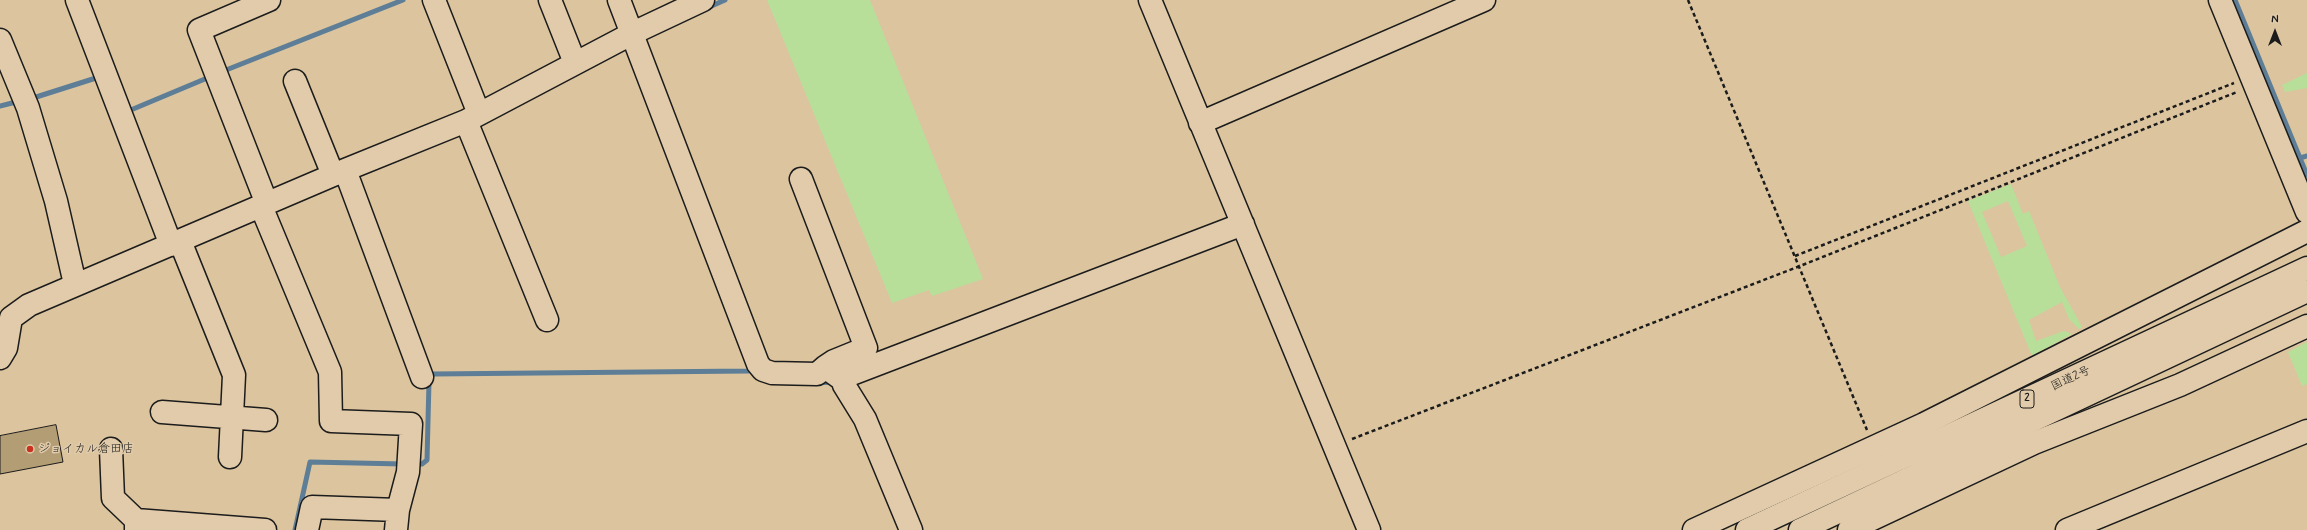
<!DOCTYPE html>
<html>
<head>
<meta charset="utf-8">
<style>
  body { margin:0 }
  #map { position:relative; width:2307px; height:530px; overflow:hidden; background:#dbc49e; font-family:Mynerve,sans-serif }
  canvas { display:block }
  .north { position:absolute; left:2255px; top:12px; width:40px; height:40px; -webkit-text-stroke:3px #e1cbaa; paint-order:stroke; rotate:0deg; font-size:11px; font-weight:700; line-height:16px; text-align:center; color:#1c1c1c }
  .north::after { content:''; display:block; margin:auto; width:14px; height:18px; background:#1c1c1c; clip-path:polygon(50% 0,100% 100%,50% 72%,0 100%) }
</style>
</head>
<body>
<div id="map">
<canvas width="2307" height="530"></canvas>
<div class="north">N</div>
</div>
<script>
const g = document.querySelector('canvas').getContext('2d');
g.lineJoin = 'round';
function fillPath(path, color) { g.fillStyle = color; g.fill(path, 'evenodd'); }
function trace(path, color, width, dash) { g.strokeStyle = color; g.lineWidth = width; g.lineCap = dash ? 'butt' : 'round'; g.setLineDash(dash || []); g.stroke(path); }
function write(font, color, halo, rows, align = 'center') {
  g.font = font + ' Mynerve,"Klee One",sans-serif'; g.lineWidth = 3; g.setLineDash([]); g.textBaseline = 'middle'; g.strokeStyle = halo; g.fillStyle = color; for (const [text, x, y, turn = 0] of rows) {
    g.save(); g.translate(x, y); g.rotate((+turn || 0) * Math.PI / 180); g.textAlign = isNaN(turn) ? turn : align; if (halo) g.strokeText(text, 0, 0); g.fillText(text, 0, 0); g.restore();
  }
}
const green = new Path2D(`
  M767 0H870L983 279 932 296 929 290 892 303Z
  M2307 73V88L2285 92 2282 85Z
  M2011 184 2023 214 2029 211 2060 287 2082 327 2079 329 2069 319 2062 302 2029 320 2036 341 2064 331 2072 334 2032 356 1968 201ZM2008 201 2027 246 2001 257 1982 212Z
  M2307 342V384L2302 386 2288 352Z`);
const stream = new Path2D(`
  M2235 0 2307 175
  M707 8 725 0
  M221 72 403 0
  M33 98 96 78
  M0 106 16 102
  M126 112 212 76
  M2300 158 2307 156
  M816 383 833 382
  M413 464H422L427 460 429 382 433 374 748 371 752 369
  M295 530 310 462 403 464`);
const building = new Path2D(`
  M56 425 63 462 0 474V436Z`);
const path = new Path2D(`
  M1688 0 1867 430
  M1795 256 2234 83
  M1352 439 1800 266 2237 92`);
const minor = new Path2D(`
  M77 0 171 245
  M434 0 479 114
  M550 0 575 63
  M619 0 758 364 763 370 772 373 817 374 825 367 843 380
  M1150 0 1369 530
  M2220 0 2307 212
  M0 40 28 108 56 201 75 284
  M295 81 333 175
  M466 121 547 320
  M1200 123 1484 0
  M345 170 422 377
  M801 179 866 348 834 361 825 367
  M267 204 199 30 269 0
  M261 206 330 372 331 421 411 424 408 472 398 510 396 530
  M180 241 234 375 230 457
  M0 358 6 348 11 318 29 305 345 170 466 121 633 33 703 0
  M843 380 849 375 1243 224
  M843 380 844 385 865 419 911 530
  M162 412 266 420
  M111 449 113 498 136 520
  M136 530V520L265 530
  M307 530 312 507 398 510
  M1694 530 1924 424 2307 231
  M1849 530 2034 443 2180 385 2307 326
  M2067 530 2307 431`);
const highway = new Path2D(`
  M1747 530 2307 268
  M1800 530 2307 291`);
const markers = [
  [30,449,4,"#c8321e"]
];
const shields = [
  [2027,399,14]
];
const shieldNames = [
  ["2",2027,399]
];
const streetNames = [
  ["国道2号",2071,379,-25]
];
const poiNames = [
  ["ジョイカル倉田店",38,449]
];
fillPath(green, '#b8df9a');
trace(stream, '#5d7e96', 5);
fillPath(building, '#b39d74');
trace(building, '#1c1c1c', 1);
trace(minor, '#1c1c1c', 25);
trace(highway, '#1c1c1c', 25);
trace(path, '#1c1c1c', 2.5, [4, 3]);
trace(minor, '#e1cbaa', 22);
trace(highway, '#e1cbaa', 22);
for (const [x, y, r, color] of markers) { const dot = new Path2D(); dot.arc(x, y, r, 0, 2 * Math.PI); g.fillStyle = color; g.fill(dot); trace(dot, '#e1cbaa', 1.5); }
for (const [x, y, w] of shields) { const box = new Path2D(); box.roundRect(x - w / 2, y - 9, w, 18, 3); g.fillStyle = '#e1cbaa'; g.fill(box); trace(box, '#1c1c1c', 1); }
write('bold 11px', '#1c1c1c', null, shieldNames);
write('12px', '#1c1c1c', '#e1cbaa', streetNames);
write('12px', '#1c1c1c', '#e1cbaa', poiNames, 'left');
</script>
</body>
</html>
